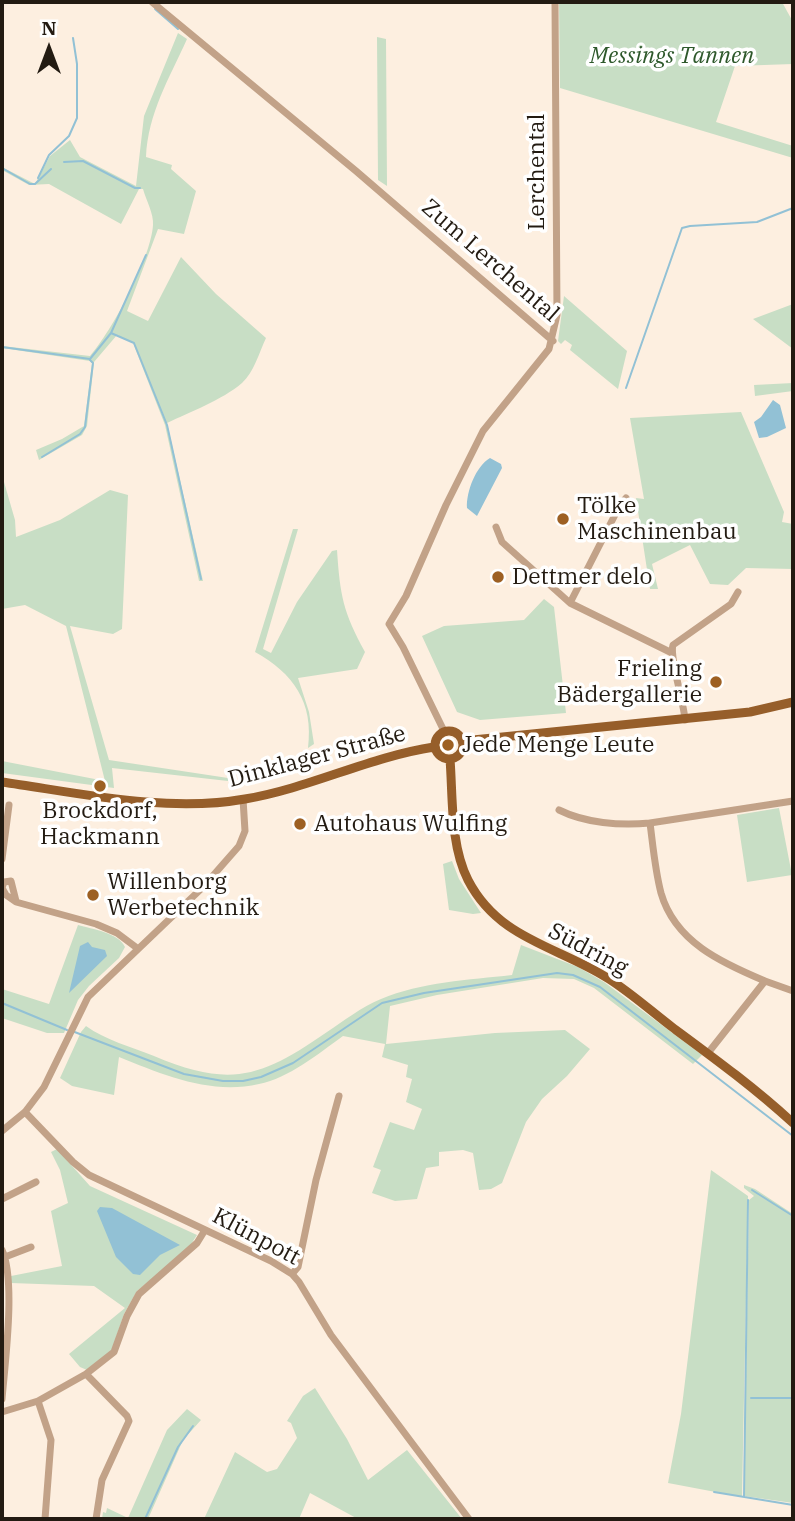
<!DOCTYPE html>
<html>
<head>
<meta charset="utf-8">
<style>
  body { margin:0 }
  #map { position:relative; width:795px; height:1521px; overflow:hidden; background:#fdefe0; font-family:"IBM Plex Serif",serif }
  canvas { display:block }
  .frame { position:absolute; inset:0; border:4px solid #231b12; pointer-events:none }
  .north { position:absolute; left:14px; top:14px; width:70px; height:70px; -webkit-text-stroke:5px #fff; paint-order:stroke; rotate:0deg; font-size:19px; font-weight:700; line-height:28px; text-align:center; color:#231b12 }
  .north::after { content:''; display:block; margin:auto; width:24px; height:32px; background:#231b12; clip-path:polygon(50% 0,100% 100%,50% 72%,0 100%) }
</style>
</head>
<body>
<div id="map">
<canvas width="795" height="1521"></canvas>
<div class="frame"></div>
<div class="north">N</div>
</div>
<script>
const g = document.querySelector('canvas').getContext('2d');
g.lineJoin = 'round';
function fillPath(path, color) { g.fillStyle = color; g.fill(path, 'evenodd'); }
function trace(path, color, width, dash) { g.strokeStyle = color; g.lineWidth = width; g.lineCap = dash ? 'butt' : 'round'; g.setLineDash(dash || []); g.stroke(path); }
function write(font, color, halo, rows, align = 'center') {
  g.font = font + ' "IBM Plex Serif",serif'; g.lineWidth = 7; g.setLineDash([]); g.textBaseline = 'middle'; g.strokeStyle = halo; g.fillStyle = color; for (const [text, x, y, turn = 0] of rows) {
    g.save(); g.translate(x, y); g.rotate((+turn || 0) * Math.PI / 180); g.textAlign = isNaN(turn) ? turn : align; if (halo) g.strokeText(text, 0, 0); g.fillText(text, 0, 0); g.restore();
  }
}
const green = new Path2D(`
  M559 2H782L793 22V64L735 66 716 122 793 146V158L560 88Z
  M178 33 187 39C169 79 148 113 146 157L172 165 171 169 196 191 184 234 158 229 127 311 148 321 181 257 216 294 266 338C259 353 254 372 242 383 222 400 190 412 167 423L203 581H199L165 425 133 343 117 335 94 362 87 426 82 435 39 460 36 450 62 439 84 426 92 363 90 361 2 348V346L90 356C112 331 151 258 153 225 154 214 146 200 143 189H139L121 224 49 184 29 185 2 170V167L35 184 50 156 70 140 80 157 136 186 144 116Z
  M377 37 386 39 387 186 378 180Z
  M564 296 627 351 618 389 570 350 572 345 565 340 561 344 558 341Z
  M793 304V349L753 319Z
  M793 383V391L755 396 754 385Z
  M741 412 784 512 782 522 793 524V569L746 568 728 585 710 584 690 545 652 564 658 589H650L636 498 644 499 630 418Z
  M2 475 15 520 16 537 60 520 110 490 128 495 122 629 113 634 70 626 109 760 228 778V781L112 768 114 788 2 773V761L105 781 66 626 25 605 2 609Z
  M293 529H298L263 649 271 653 297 602 332 551 337 550C340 595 343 612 365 652L357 669 298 678 309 712 314 744 308 748C314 702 293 673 255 652Z
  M544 599 554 607 566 713 480 720 457 712 422 636 444 626 524 620Z
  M779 808 792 875 747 882 737 815Z
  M452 861 459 879 481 913 473 914 449 910 443 864Z
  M78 925C92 929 119 933 125 947L119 958 89 986 78 1000 64 1033H47L2 1018V989L49 1004Z
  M521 945 578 967 604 982 702 1055 693 1064 594 988 574 979 543 978 437 995 390 1006 386 1044 495 1033 565 1030 590 1049 567 1076 542 1099 526 1122 502 1183 491 1189 479 1190 473 1153 463 1150 439 1152V1166L426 1168 417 1199 395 1201 372 1193 381 1170 373 1167 390 1122 414 1130 422 1109 406 1102 412 1079 406 1077 408 1065 382 1057 385 1044 343 1036C318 1054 289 1078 259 1084 210 1095 164 1075 119 1057L114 1095 72 1086 60 1078 81 1032 86 1026C105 1040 132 1047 154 1056 230 1088 261 1078 327 1032 344 1021 361 1007 381 999 421 982 469 980 512 975Z
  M57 1149 90 1186 197 1235 188 1249 137 1291 124 1314 111 1352 87 1370 80 1367 69 1354 125 1308 94 1286 11 1283V1276L62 1266 51 1211 68 1203 60 1170 51 1152Z
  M711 1170 748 1196 742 1497 668 1483 681 1414Z
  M744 1185 755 1189 793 1214V1503L744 1496 749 1200 754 1196 744 1188Z
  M315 1388 347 1439 368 1480 407 1450 462 1519H358L310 1493 299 1519H204L235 1452 267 1472 277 1469 297 1438 291 1423 287 1421 303 1396Z
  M187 1409 201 1420 183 1440 148 1519H102L103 1512 106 1513 107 1508 128 1518 167 1430Z`);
const water = new Path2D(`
  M773 400 780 405 786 428 767 437 759 438 754 422 761 417Z
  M490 458 501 464 502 468 477 516 467 508C466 492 476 466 490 458Z
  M88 942 92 947 105 950 107 956 69 993 80 946Z
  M100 1207 112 1208 180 1245 160 1255 140 1275 133 1274 116 1257 97 1211Z`);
const stream = new Path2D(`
  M155 9 178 29
  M64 162 83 161 135 188H140
  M2 168 30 184H35L51 169
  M38 178 49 155 69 136 77 118V64L73 38
  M111 333 134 343 167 425 201 579
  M2 347 90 359 111 333 146 255
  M626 388 682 228 690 226 757 222 793 208
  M42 457 80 434 85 427 93 363 90 360
  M2 1003 67 1030
  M72 1031 184 1074 223 1081H243L261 1077 293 1063 382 1003 424 993 557 973 573 975 600 987 793 1136
  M752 1190 793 1216
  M751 1398H793
  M714 1492 793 1505
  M744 1497 748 1200
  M145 1519 178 1447 193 1426`);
const minor = new Path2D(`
  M152 2 356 171 553 341
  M496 527 502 542 570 603 670 652
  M570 603 620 505 626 498
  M685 720C684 702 669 657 673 645L731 604 738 592
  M444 731 403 647 389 624 406 596 446 505 483 431 549 349 557 315 555 2
  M559 810C585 823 620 826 650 823 653 846 655 870 661 893 675 942 722 963 765 981
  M650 823 793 801
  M2 859 9 805
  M2 888 6 895 16 902 96 924 117 933 137 948
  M2 888 4 882 11 881 16 901
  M708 1053 765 981 793 991
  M25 1112 73 1162 89 1175 271 1261 292 1274 299 1282 331 1335 469 1519
  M2 1131 25 1112 44 1087 88 997 203 887 239 846 245 831 243 799
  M2 1199 36 1182
  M2 1250C16 1280 5 1363 2 1399
  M5 1257 31 1247
  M292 1274 298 1267 316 1180 339 1096
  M86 1374 114 1352 127 1316 139 1294 197 1243 205 1230
  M38 1401 51 1440 45 1519
  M2 1412 38 1401 86 1374 127 1416 129 1421 102 1480 96 1519`);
const major = new Path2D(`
  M435 745a14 14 0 1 1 28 0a14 14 0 1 1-28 0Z
  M463 741 750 712 793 702
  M450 759C453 798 450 844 468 880 499 940 558 946 609 979 631 993 651 1011 672 1027 714 1058 755 1088 793 1123
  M2 782C79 793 167 813 245 799 310 788 369 757 434 747`);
const markers = [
  [563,519,7,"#9d6023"],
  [498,577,7,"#9d6023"],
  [716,682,7,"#9d6023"],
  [448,745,7,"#9d6023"],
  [100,786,7,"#9d6023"],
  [300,824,7,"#9d6023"],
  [93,895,7,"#9d6023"]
];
const parkNames = [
  ["Messings Tannen",672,56]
];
const streetNames = [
  ["Lerchental",537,172,-90],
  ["Zum Lerchental",490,261,41],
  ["Dinklager Straße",317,757,-15],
  ["Südring",588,950,28],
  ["Klünpott",256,1237,28]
];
const poiNames = [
  ["Tölke",577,506],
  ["Maschinenbau",577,532],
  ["Dettmer delo",512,577],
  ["Frieling",702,669,"right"],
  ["Bädergallerie",702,695,"right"],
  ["Jede Menge Leute",462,745],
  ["Brockdorf,",100,811,"center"],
  ["Hackmann",100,837,"center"],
  ["Autohaus Wulfing",314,824],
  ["Willenborg",107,882],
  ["Werbetechnik",107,908]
];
fillPath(green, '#c8dec5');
fillPath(water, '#92c1d5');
trace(stream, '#92c1d5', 2);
trace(minor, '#c2a288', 7);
trace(major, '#965e2a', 9);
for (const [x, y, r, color] of markers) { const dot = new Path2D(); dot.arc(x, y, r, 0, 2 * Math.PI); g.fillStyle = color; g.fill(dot); trace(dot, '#fff', 2.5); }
write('italic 23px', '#2e582b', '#fff', parkNames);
write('23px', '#231b12', '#fff', streetNames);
write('23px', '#231b12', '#fff', poiNames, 'left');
</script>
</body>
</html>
